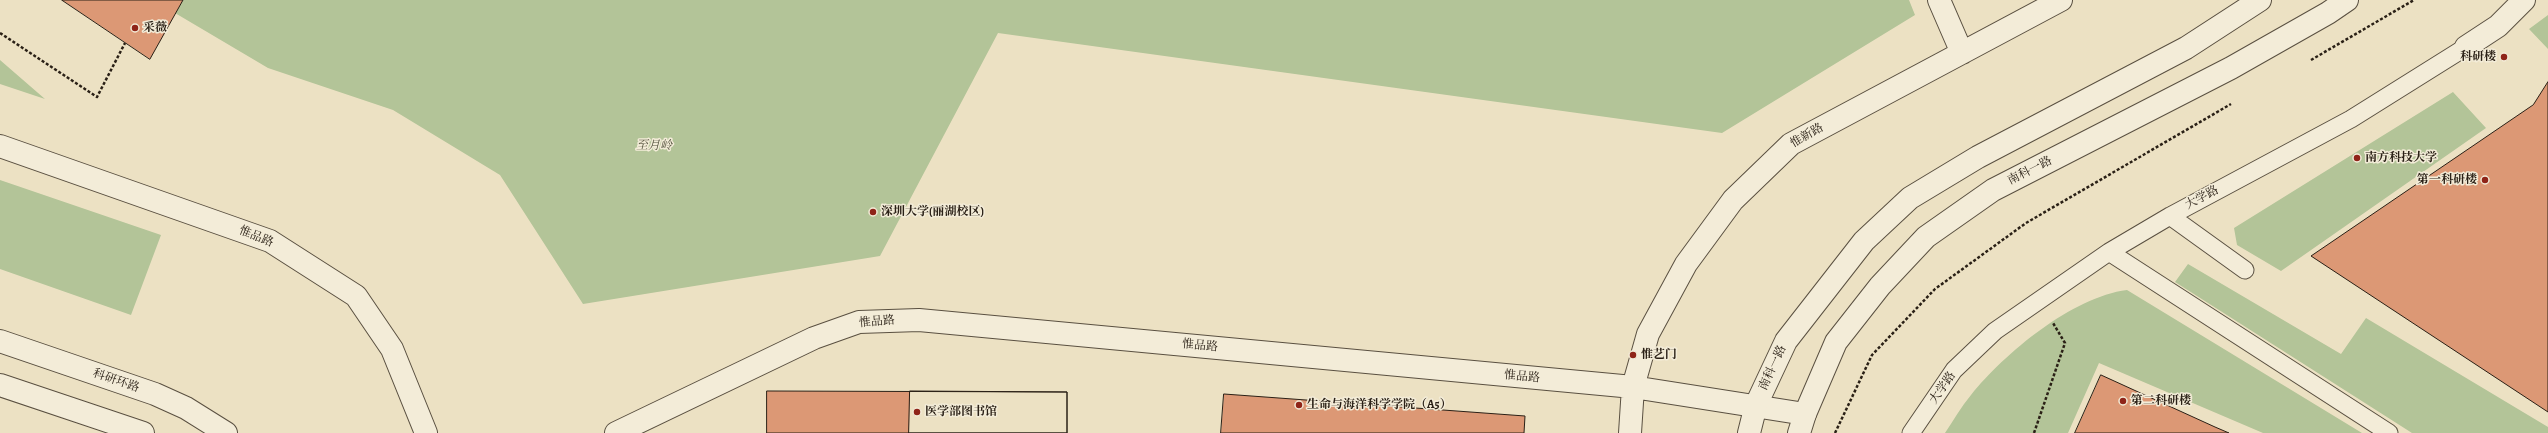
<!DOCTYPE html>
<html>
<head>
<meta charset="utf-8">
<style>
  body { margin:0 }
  canvas { display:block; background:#ece1c3 }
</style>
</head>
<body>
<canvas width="2548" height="433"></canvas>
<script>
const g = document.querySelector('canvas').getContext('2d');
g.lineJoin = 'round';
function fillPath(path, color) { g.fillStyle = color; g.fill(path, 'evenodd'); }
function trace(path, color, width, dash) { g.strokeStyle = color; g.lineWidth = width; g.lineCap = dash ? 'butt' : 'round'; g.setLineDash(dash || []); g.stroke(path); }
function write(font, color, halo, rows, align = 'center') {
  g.font = font + ' Alegreya,"Noto Serif SC",serif'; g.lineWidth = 3; g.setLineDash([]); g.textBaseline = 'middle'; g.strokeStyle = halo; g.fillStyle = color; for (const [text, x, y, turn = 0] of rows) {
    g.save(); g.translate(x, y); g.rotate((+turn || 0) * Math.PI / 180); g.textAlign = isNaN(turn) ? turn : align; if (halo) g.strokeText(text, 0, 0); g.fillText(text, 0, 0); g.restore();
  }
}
const green = new Path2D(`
  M183 0H1909L1915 15 1722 133 998 33 880 256 583 304 500 175 393 110 268 68 175 13Z
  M2548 15V49L2529 29Z
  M0 60 45 99 0 84Z
  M2453 92 2486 128 2281 271 2237 245 2234 228Z
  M0 180 161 235 131 315 0 269Z
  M2188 264 2341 354 2366 318 2548 427V433H2412L2175 282Z
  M2127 290 2362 433H2263L2099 363 2068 433H1945C1953 421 1961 407 1971 395 2005 353 2072 297 2127 290Z`);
const building = new Path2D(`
  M62 0H183L150 59Z
  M2548 82V412L2311 256 2533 105Z
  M2101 375 2215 427 2229 433H2075Z
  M767 391 1067 392V433H767Z
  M910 391 1067 392V433H909Z
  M1224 394 1525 416 1524 433H1221Z`);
const path = new Path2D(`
  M0 33 97 97 125 43
  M2311 60 2414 0
  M1835 433 1872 355 1935 289 2026 223 2231 104
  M2034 433 2065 343 2053 323`);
const service = new Path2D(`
  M2170 216 2245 270
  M2109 252 2389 433
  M1911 433 1954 370 1995 331 2109 252 2170 216 2351 119 2466 47`);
const minor = new Path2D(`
  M1939 0 1962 53
  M2466 47 2498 26 2524 0
  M0 146 270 241 356 296 392 349 426 433
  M616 433 814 338 859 322 919 320 1633 387 1805 414
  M1630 433 1633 387 1648 334 1686 264 1733 200 1791 144 2061 0`);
const tertiary = new Path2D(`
  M0 341 155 394 186 408 226 433
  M0 385 143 433
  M1749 433 1756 405 1786 341 1864 241 1910 198 1978 157 2186 48 2260 0
  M1799 433 1805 414 1836 342 1880 286 1926 237 1993 190 2231 68 2328 13 2347 0`);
const markers = [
  [135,28,4,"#8f2418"],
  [2504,57,4,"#8f2418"],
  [2357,158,4,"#8f2418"],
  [2485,180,4,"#8f2418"],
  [873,212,4,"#8f2418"],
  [1633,355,4,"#8f2418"],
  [2123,401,4,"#8f2418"],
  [1299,405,4,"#8f2418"],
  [917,412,4,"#8f2418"]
];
const poiNames = [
  ["采薇",143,28],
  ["科研楼",2496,57,"right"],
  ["南方科技大学",2365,158],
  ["第一科研楼",2477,180,"right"],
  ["深圳大学(丽湖校区)",881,212],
  ["惟艺门",1641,355],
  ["第二科研楼",2131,401],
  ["生命与海洋科学学院（A5）",1307,405],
  ["医学部图书馆",925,412]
];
const streetNames = [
  ["惟新路",1807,136,-30],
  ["南科一路",2030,171,-27],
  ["大学路",2202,198,-28],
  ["惟品路",256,237,22],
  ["惟品路",877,322,-5],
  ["惟品路",1200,346,5],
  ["南科一路",1773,368,-65],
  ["惟品路",1522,377,5],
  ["科研环路",116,381,19],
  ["大学路",1943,388,-55]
];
const parkNames = [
  ["至月岭",654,146]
];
fillPath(green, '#b3c498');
fillPath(building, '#dc9875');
trace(building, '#2a2016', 1);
trace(service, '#5a5041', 19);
trace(minor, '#5a5041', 24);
trace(tertiary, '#5a5041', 24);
trace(path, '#2a2016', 2.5, [3, 2]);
trace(service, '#f3ecd8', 17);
trace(minor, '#f3ecd8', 22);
trace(tertiary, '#f3ecd8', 22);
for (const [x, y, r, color] of markers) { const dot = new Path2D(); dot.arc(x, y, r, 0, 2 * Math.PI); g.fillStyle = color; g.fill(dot); trace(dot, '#f3ecd8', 1.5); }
write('bold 12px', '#2a2016', '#f3ecd8', poiNames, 'left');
write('12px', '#2a2016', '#f3ecd8', streetNames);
write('italic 12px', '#53513d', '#f3ecd8', parkNames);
</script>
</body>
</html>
